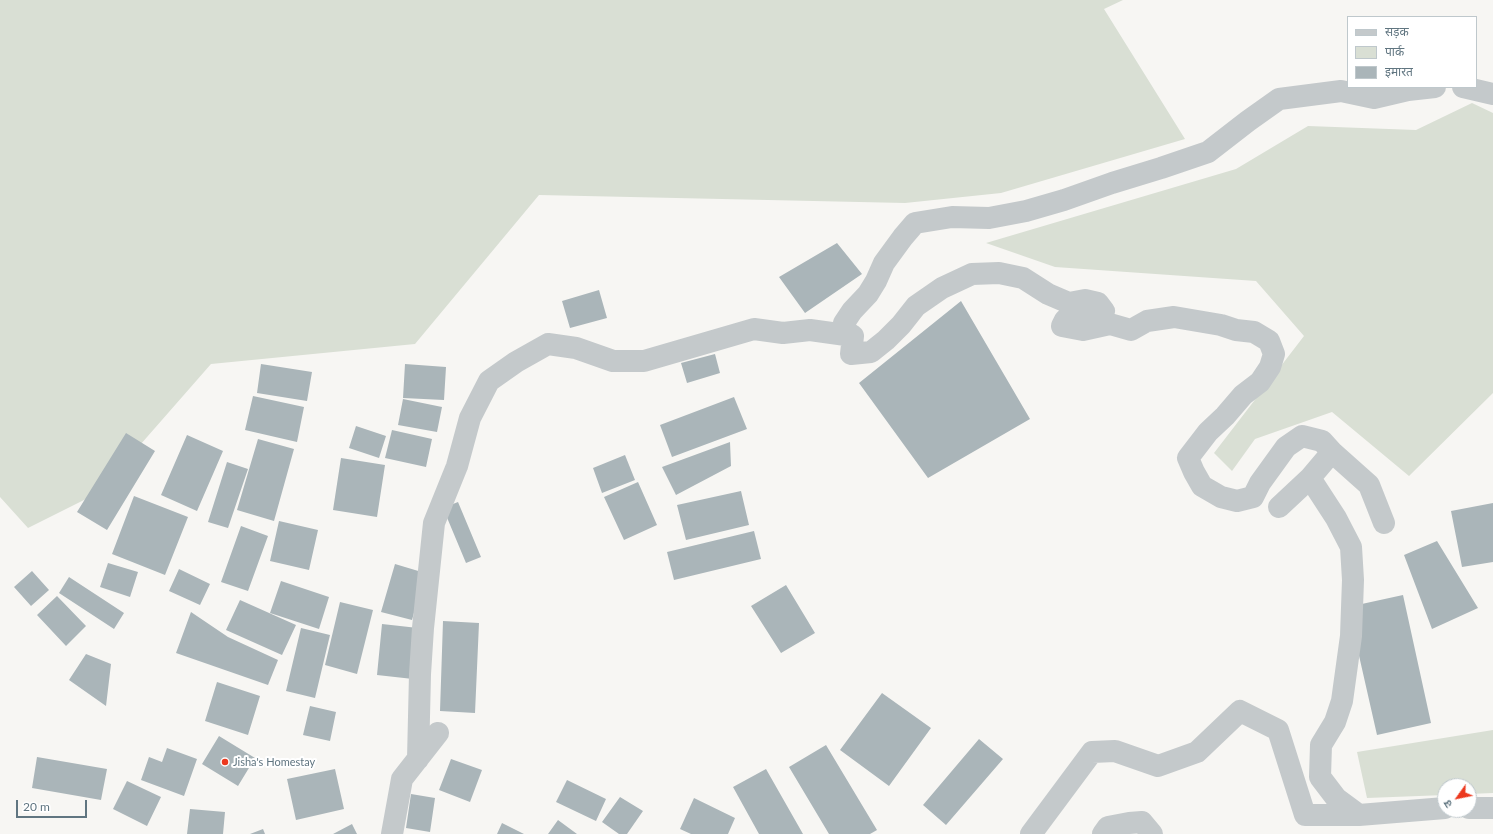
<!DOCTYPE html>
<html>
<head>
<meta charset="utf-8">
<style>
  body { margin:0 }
  #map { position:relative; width:1493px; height:834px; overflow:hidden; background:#f7f6f3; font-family:Lato,"Noto Sans Devanagari",sans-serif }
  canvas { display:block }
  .legend { position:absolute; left:1347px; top:16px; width:130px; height:72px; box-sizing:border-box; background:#fff; border:1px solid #bfc8cc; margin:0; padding:5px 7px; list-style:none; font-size:12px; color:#607580 }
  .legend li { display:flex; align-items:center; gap:8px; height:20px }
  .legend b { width:20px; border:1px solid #bfc8cc }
  .north { position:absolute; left:1437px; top:778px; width:40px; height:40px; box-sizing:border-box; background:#fff; border:1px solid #bfc8cc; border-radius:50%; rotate:237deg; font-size:11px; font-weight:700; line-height:16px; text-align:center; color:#607580 }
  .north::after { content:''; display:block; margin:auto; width:14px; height:18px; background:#ec381e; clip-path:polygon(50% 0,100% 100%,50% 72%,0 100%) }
  .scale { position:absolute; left:16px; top:800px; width:71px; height:18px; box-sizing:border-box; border:2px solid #607580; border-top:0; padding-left:5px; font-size:12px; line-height:14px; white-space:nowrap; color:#607580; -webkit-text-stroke:3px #fff; paint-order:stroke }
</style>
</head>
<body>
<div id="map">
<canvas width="1493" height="834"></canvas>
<ul class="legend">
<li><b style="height:5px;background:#c4c9cb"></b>सड़क</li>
<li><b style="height:11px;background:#d9dfd4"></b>पार्क</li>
<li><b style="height:11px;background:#aab5b9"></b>इमारत</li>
</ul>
<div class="north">उ</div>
<div class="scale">20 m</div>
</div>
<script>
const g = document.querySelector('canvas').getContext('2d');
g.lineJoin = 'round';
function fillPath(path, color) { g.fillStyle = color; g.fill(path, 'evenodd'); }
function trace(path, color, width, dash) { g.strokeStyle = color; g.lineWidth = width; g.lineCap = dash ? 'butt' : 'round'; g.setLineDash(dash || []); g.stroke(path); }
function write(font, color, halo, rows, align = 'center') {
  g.font = font + ' Lato,sans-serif'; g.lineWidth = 4; g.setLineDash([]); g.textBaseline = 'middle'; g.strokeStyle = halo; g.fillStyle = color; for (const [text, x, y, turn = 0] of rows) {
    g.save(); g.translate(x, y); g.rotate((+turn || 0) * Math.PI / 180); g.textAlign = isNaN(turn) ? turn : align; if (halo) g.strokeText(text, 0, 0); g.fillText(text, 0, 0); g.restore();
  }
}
const green = new Path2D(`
  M0 0H1123L1104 9 1185 139 1001 193 905 203 539 195 415 344 211 364 98 493 28 528 0 497Z
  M1472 103 1493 113V393L1409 476 1332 412 1255 439 1232 471 1214 453 1304 336 1256 281 1055 267 986 243 1236 169 1308 126 1416 130Z
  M1493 730V793L1469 794V786H1445V795L1367 798 1357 752Z`);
const building = new Path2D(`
  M837 243 862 274 805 313 779 277Z
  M599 290 607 318 570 328 562 301Z
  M961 301 1030 419 928 478 859 383Z
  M715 354 720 373 687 383 681 363Z
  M261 364 312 372 307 401 257 393Z
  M405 364 446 367 444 400 403 398Z
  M253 396 304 407 297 442 245 430Z
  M734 397 747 429 672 457 660 425Z
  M403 399 442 407 437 432 398 425Z
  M356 426 386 436 379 458 349 448Z
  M392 430 432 439 426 467 385 458Z
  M126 433 155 451 107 530 77 512Z
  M187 435 223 451 197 511 161 495Z
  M258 439 294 449 274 521 237 510Z
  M730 442 731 466 676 495 662 467Z
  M625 455 635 480 602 493 593 468Z
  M341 458 385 465 377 517 333 510Z
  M227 462 248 469 228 528 208 522Z
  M638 482 657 525 624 540 604 497Z
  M741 491 749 525 686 540 677 505Z
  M134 496 188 517 165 575 112 554Z
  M458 502 481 557 466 563 443 508Z
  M1493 503V562L1462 567 1451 511Z
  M279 521 318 530 309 570 270 561Z
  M241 526 268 536 248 591 221 582Z
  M754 531 761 559 674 580 667 552Z
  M1437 541 1478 608 1432 629 1404 555Z
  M108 563 138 572 130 597 100 587Z
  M395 564 425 573 412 620 381 612Z
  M179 569 210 584 200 605 169 591Z
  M32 571 49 590 31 606 14 587Z
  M69 577 124 613 114 629 59 593Z
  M281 581 329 597 319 629 270 613Z
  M786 585 815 633 781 653 751 606Z
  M1403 595 1431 723 1377 735 1348 607Z
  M57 596 86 626 66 646 37 615Z
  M240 600 296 625 282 655 226 630Z
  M340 602 373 610 357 674 325 665Z
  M191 612 228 637 278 660 268 685 176 653Z
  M443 621 479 623 475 713 440 711Z
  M382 624 418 628 413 679 377 675Z
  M301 628 330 635 315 698 286 691Z
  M86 654 111 664 106 706 69 680Z
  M217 682 260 696 248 735 205 721Z
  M882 693 931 728 889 786 840 750Z
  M310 706 336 712 330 741 303 735Z
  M219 736 255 758 238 786 202 764Z
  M979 739 1003 759 946 825 923 805Z
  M826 745 877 830 870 834H829L789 767Z
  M167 748 197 759 184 796 141 780 149 757 162 762Z
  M37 757 107 769 101 800 32 788Z
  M451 759 482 770 470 802 439 790Z
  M335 769 344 809 296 820 287 779Z
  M766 769 803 834H759L733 787Z
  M567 780 606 799 596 821 556 802Z
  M127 781 161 797 147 826 113 809Z
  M411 794 435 798 430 832 406 828Z
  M620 797 643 811 627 834H619L602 822Z
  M694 798 735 818 728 834H691L680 829Z
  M190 809 225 812 223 834H187Z
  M558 820 577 834H548Z
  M502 823 524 834H497Z
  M352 824 357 834H333Z
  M263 829 265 834H250Z`);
const street = new Path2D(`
  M1463 87 1493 94
  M853 336 843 329 844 323 852 311 868 294 876 281 884 263 903 237 915 223 952 217 989 218 1026 211 1064 200 1112 183 1161 168 1208 152 1248 121 1279 99 1341 91 1374 98 1408 90 1435 87
  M1332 452 1369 485 1384 523
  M1279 507 1310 478
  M418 759 420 674 423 628 434 523 457 466 470 418 489 381 516 362 548 344 576 348 613 361H644L754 329 783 333 810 330 853 336 851 354 871 352 886 340 901 325 916 306 942 288 972 274 999 273 1023 278 1048 294 1069 303 1085 300 1098 303 1104 311 1101 317 1079 316 1065 320 1062 326 1083 330 1110 324 1131 330 1147 321 1174 317 1221 325 1236 330 1254 332 1269 341 1274 354 1270 367 1260 382 1243 395 1225 416 1208 432 1188 458 1194 472 1202 486 1221 497 1237 501 1253 497 1260 483 1286 447 1302 436 1322 441 1332 452 1310 478 1336 518 1351 547 1353 580 1351 636 1342 701 1335 722 1321 745 1320 777 1336 798 1359 815
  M1469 808H1493
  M392 834 402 779 438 733
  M1031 834 1092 752 1115 751 1158 766 1197 752 1240 711 1278 730 1305 815H1359L1445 808
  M1103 834 1108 827 1129 823 1142 822 1152 834`);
const markers = [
  [225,762,4,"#ec381e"]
];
const poiNames = [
  ["Jisha's Homestay",233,762]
];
fillPath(green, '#d9dfd4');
fillPath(building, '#aab5b9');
trace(street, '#c4c9cb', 22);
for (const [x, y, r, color] of markers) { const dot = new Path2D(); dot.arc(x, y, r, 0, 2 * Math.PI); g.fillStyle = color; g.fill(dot); trace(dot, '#fff', 1.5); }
write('11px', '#607580', '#fff', poiNames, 'left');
</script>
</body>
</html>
